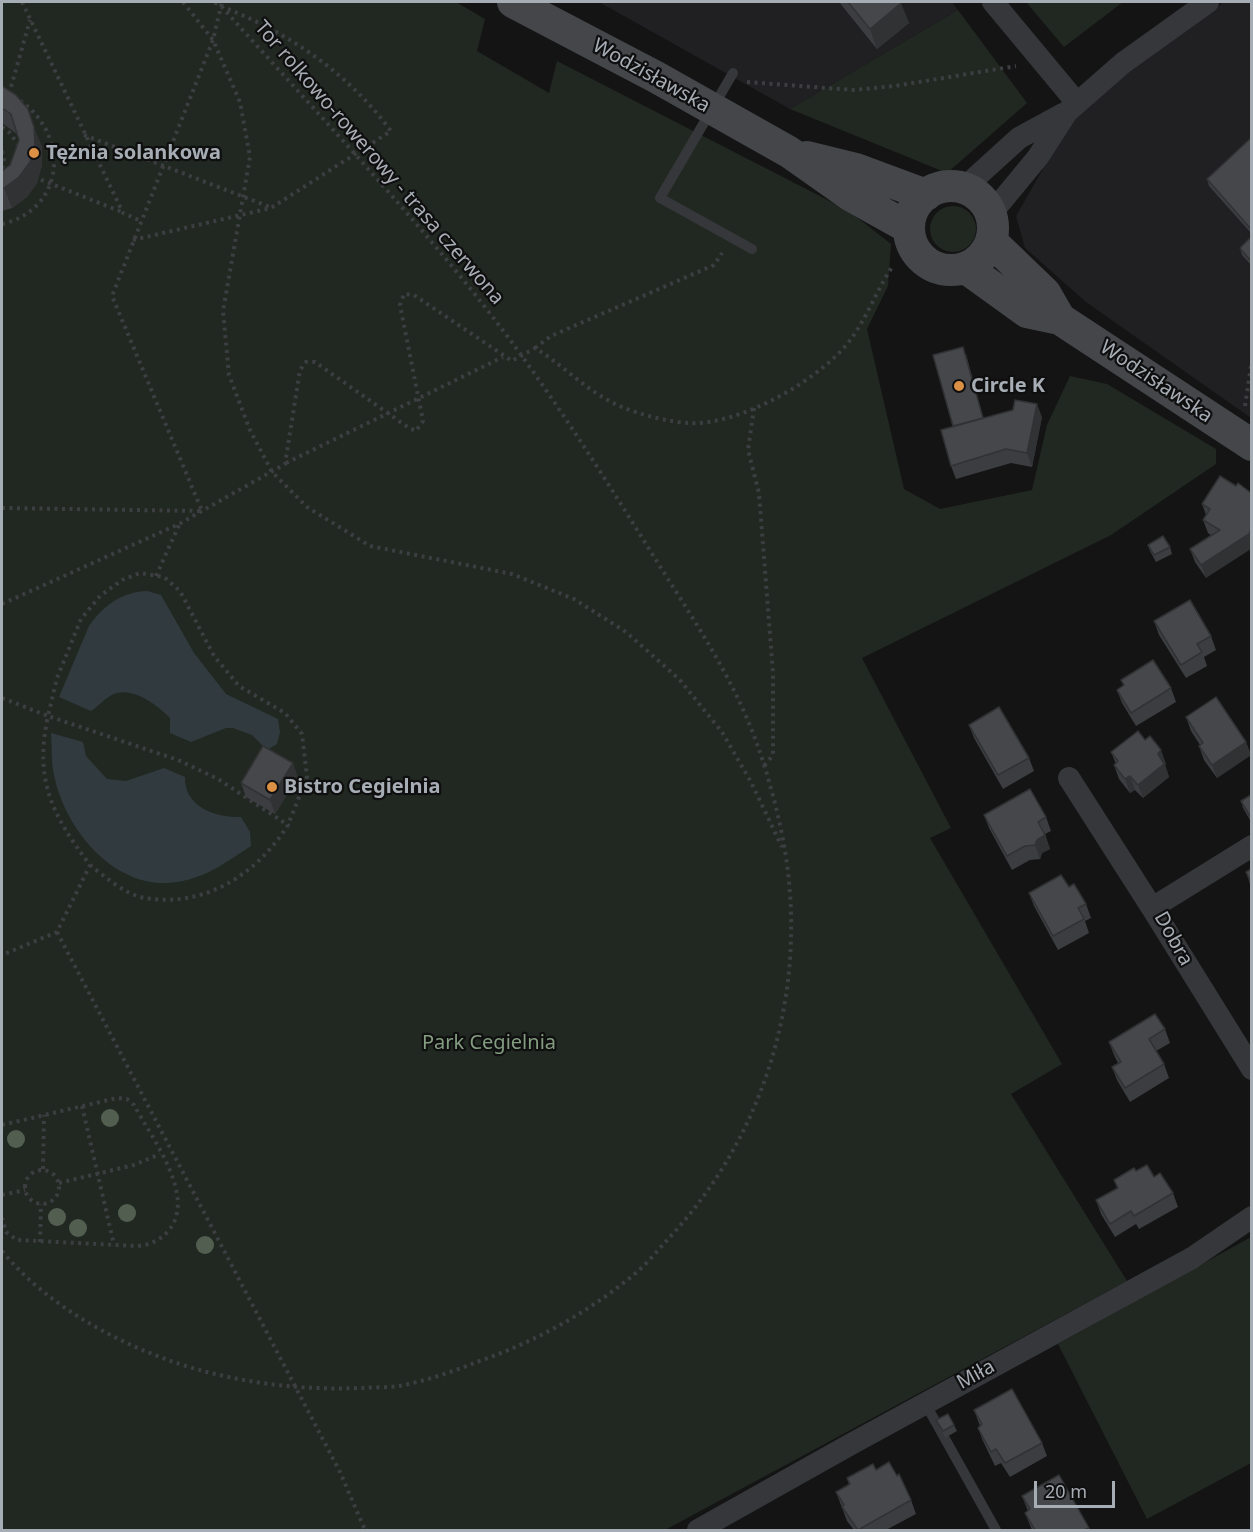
<!DOCTYPE html>
<html>
<head>
<meta charset="utf-8">
<style>
  body { margin:0 }
  #map { position:relative; width:1253px; height:1532px; overflow:hidden; background:#141415; font-family:"Noto Sans",sans-serif }
  canvas { display:block }
  .frame { position:absolute; inset:0; border:3px solid #a7adb4; pointer-events:none }
  .scale { position:absolute; left:1034px; top:1481px; width:81px; height:27px; box-sizing:border-box; border:3px solid #a7adb4; border-top:0; padding-left:8px; font-size:18px; line-height:21px; white-space:nowrap; color:#a7adb4; -webkit-text-stroke:4px #0f0f10; paint-order:stroke }
</style>
</head>
<body>
<div id="map">
<canvas width="1253" height="1532"></canvas>
<div class="frame"></div>
<div class="scale">20 m</div>
</div>
<script>
const g = document.querySelector('canvas').getContext('2d');
g.lineJoin = 'round';
function fillPath(path, color) { g.fillStyle = color; g.fill(path, 'evenodd'); }
function trace(path, color, width, dash) { g.strokeStyle = color; g.lineWidth = width; g.lineCap = dash ? 'butt' : 'round'; g.setLineDash(dash || []); g.stroke(path); }
function write(font, color, halo, rows, align = 'center') {
  g.font = font + ' "Noto Sans",sans-serif'; g.lineWidth = 4.5; g.setLineDash([]); g.textBaseline = 'middle'; g.strokeStyle = halo; g.fillStyle = color; for (const [text, x, y, turn = 0] of rows) {
    g.save(); g.translate(x, y); g.rotate((+turn || 0) * Math.PI / 180); g.textAlign = isNaN(turn) ? turn : align; if (halo) g.strokeText(text, 0, 0); g.fillText(text, 0, 0); g.restore();
  }
}
const built = new Path2D(`
  M599 2H952L958 10 790 109Z
  M1224 2H1251V418L1086 302 1025 248 1016 216 1076 111Z`);
const green = new Path2D(`
  M2 2H456L485 19 477 51 549 93 557 61 849 211 891 244 888 286 867 329 904 489 940 509 1032 490 1047 425 1070 376 1107 384 1216 449V464L1111 535 862 658 951 828 930 838 1062 1064 1011 1094 1127 1281 665 1530H2Z
  M1026 2H1123L1064 47Z
  M958 10 1027 103 947 173 790 109Z
  M930 229a23 23 0 1 1 46 0a23 23 0 1 1-46 0Z
  M1251 1237V1463L1147 1519 1058 1344Z`);
const water = new Path2D(`
  M147 591 161 595 194 653 226 694 278 719 280 732 277 744 267 750 252 735 233 728H226L191 742 170 733V718C156 704 130 684 110 696 103 700 98 707 91 711L59 697 89 626C104 605 122 592 147 591Z
  M51 733 83 742 86 756 107 779 126 781 164 768 185 777C184 807 216 818 241 817L250 832 251 846C226 862 208 877 177 882 116 892 65 830 54 775 51 762 52 747 51 733Z`);
const path = new Path2D(`
  M22 2 123 213 141 221
  M183 2 213 40 240 102 250 157 223 311 229 375 250 430 272 472 307 507 370 546 512 574 574 599 626 632 679 679 722 732 751 782 782 847
  M747 82 853 90 895 86 1016 66
  M9 94 30 20
  M2 127 9 132 20 147
  M84 135 270 207
  M2 151 4 159 2 169
  M34 177 122 212
  M2 224C66 209 70 134 19 100
  M133 240 271 208 391 131C348 73 289 33 223 7
  M535 348 551 336 714 265 722 253
  M1245 406 1251 366
  M754 408 748 450 759 493 773 673V755L763 767
  M286 463 503 357
  M2 508 202 511 112 296 213 40 222 2
  M156 576 179 525
  M2 604 179 524 285 464 300 370 306 362H315L409 428 416 431 423 421 400 305 404 294 414 295 512 361 535 348C566 367 588 393 622 407 642 415 668 422 689 423 739 426 822 379 851 339 867 317 877 290 892 267
  M2 698 48 716C34 780 52 815 90 865L57 932 2 955
  M90 865C105 877 126 895 145 898 205 908 257 874 288 825L218 779 178 760 48 716 57 678 81 619 100 596 122 580 140 573 164 577 180 591 214 656 239 686 285 713 302 734 307 777 288 825
  M57 932 340 1472 365 1530
  M82 1106 114 1245
  M2 1125 117 1098 127 1099 134 1105C151 1137 197 1196 169 1230 161 1240 150 1245 137 1246L17 1240 6 1232 2 1218
  M43 1169 44 1115
  M25 1187a17 17 0 1 1 34 0a17 17 0 1 1-34 0Z
  M59 1183 134 1165 160 1154
  M2 1195 25 1190
  M40 1242 41 1204
  M2 1251C51 1311 134 1353 207 1372 258 1385 308 1390 360 1388 374 1387 390 1388 404 1385 429 1380 454 1371 477 1362 534 1342 584 1315 631 1277 645 1266 657 1251 669 1238 766 1134 808 991 785 851 779 816 769 777 757 744 733 676 689 613 651 552 596 464 541 377 477 297 396 196 308 103 222 7L214 2`);
const lane = new Path2D(`
  M733 73 660 198 752 249
  M925 1403 996 1530`);
const street = new Path2D(`
  M993 2 1077 103
  M964 188 1019 138 1063 114
  M991 214 1038 157 1067 112 1123 63 1208 2
  M1069 778 1152 908
  M1252 846 1152 908 1252 1069
  M698 1530 853 1443 1192 1258 1252 1217`);
const secondary = new Path2D(`
  M513 2 656 77 789 152 850 195 909 228
  M807 157 856 169 926 195
  M909 228a42 42 0 1 1 84 0a42 42 0 1 1-84 0Z
  M992 242 1045 293 1060 319
  M966 268 1027 312 1060 319 1252 445`);
const trees = [
  [110,1118],
  [16,1139],
  [127,1213],
  [57,1217],
  [78,1228],
  [205,1245]
];
const wall = new Path2D(`
  M839 2H900L909 23 877 49Z
  M2 86 42 147V165L37 183 27 197 12 208 2 211V171L10 165 19 140 17 134 2 123Z
  M1251 138V233L1209 186 1207 179Z
  M1251 237V265L1242 255 1240 248Z
  M966 354 983 418 1042 417 1032 467 1011 463 956 479 951 466 953 426Z
  M1236 486 1206 578 1195 562 1190 549 1211 535 1208 533 1203 520 1206 515 1202 504Z
  M1148 545 1170 547 1172 554 1156 562 1150 551Z
  M1154 621 1211 636 1216 650 1204 657 1207 666 1186 678 1159 635Z
  M1121 680 1171 688 1176 702 1136 726 1122 703 1117 690 1124 685Z
  M1186 717 1246 742 1251 755 1217 778 1204 760 1199 746 1200 745 1191 731Z
  M969 725 1029 758 1034 771 1003 789 974 738Z
  M1111 752 1166 764 1165 765 1169 777 1143 798 1135 790 1130 793 1119 779 1114 765 1116 764Z
  M298 777 275 814 246 797 241 783Z
  M1251 795V822L1243 808 1241 801Z
  M984 815 1046 817 1051 831 1045 834 1050 849 1042 853 1040 859 1030 860 1012 870 989 828Z
  M1251 869V887L1246 872Z
  M1069 887 1086 904 1091 918 1085 921 1089 933 1058 950 1034 906 1029 893Z
  M1165 1029 1170 1043 1156 1051 1164 1064 1169 1078 1130 1102 1117 1080 1112 1067 1118 1063 1114 1055 1109 1042Z
  M1154 1177 1173 1193 1178 1207 1139 1229 1136 1224 1115 1237 1101 1214 1096 1200 1117 1188 1114 1180Z
  M974 1410 1042 1443 1047 1456 1010 1477 1001 1463 995 1466 983 1441 978 1428 980 1426Z
  M936 1420 954 1425 957 1431 945 1438Z
  M876 1470 911 1500 916 1514 886 1530H854L847 1521 836 1492 849 1485 847 1478Z
  M1022 1496 1089 1528 1090 1530H1032L1025 1513 1028 1511Z`);
const shadedWall = new Path2D(`
  M901 3 909 23 877 49 870 29Z
  M34 127 42 147V165L37 183 27 197 12 208 4 188Z
  M1037 404 1042 417 1032 467 1027 453Z
  M1251 529V549L1206 578 1201 565Z
  M1246 742 1251 755 1217 778 1212 765Z
  M1161 750 1166 764 1165 765 1169 777 1143 798 1138 785Z
  M293 763 298 777 275 814 270 800Z
  M1130 776 1135 790 1130 793 1125 779Z
  M1045 835 1050 849 1042 853 1040 859 1035 845 1037 840Z`);
const building = new Path2D(`
  M848 2H900L901 3 870 29Z
  M2 86 16 95 28 109 34 127 35 145 30 162 19 177 4 188 2 189V171L10 165 19 140 11 114 2 108Z
  M1251 138V229L1207 179Z
  M1251 237V261L1240 248Z
  M963 347 983 418 953 426 933 355Z
  M1015 400 1037 404 1027 453 1006 449 951 466 941 430 1013 410Z
  M1220 476 1236 486 1238 483 1251 493V529L1249 534 1201 565 1190 549 1220 530 1203 520 1210 509 1202 504Z
  M1163 536 1170 547 1154 555 1148 545Z
  M1190 600 1211 636 1197 644 1202 652 1181 665 1154 621Z
  M1153 660 1171 688 1131 713 1117 690 1124 685 1121 680Z
  M1216 697 1246 742 1212 765 1199 746 1203 743 1186 717Z
  M999 707 1029 758 998 775 969 725Z
  M1138 731 1145 740 1150 736 1161 750 1158 754 1164 764 1138 785 1130 776 1125 779 1114 765 1118 761 1111 752Z
  M263 746 293 763 270 800 241 783Z
  M1030 789 1046 817 1038 822 1045 835 1037 840 1035 845 1025 846 1007 856 984 815Z
  M1251 795V818L1241 801Z
  M1251 869V882L1246 872Z
  M1061 875 1069 887 1074 884 1086 904 1078 908 1084 919 1053 936 1029 893Z
  M1155 1014 1165 1029 1149 1039 1164 1064 1125 1088 1112 1067 1121 1062 1109 1042Z
  M1147 1165 1154 1177 1160 1173 1173 1193 1134 1216 1131 1211 1110 1224 1096 1200 1118 1188 1114 1180 1134 1168 1136 1171Z
  M1012 1389 1042 1443 1005 1463 996 1449 991 1452 978 1428 982 1424 974 1410Z
  M948 1414 954 1425 943 1431 936 1420Z
  M889 1462 897 1476 899 1474 911 1500 858 1530 842 1507 844 1505 836 1492 850 1484 847 1478 873 1464 876 1470Z
  M1059 1475 1089 1528 1084 1530H1035L1025 1513 1030 1509 1022 1496Z`);
const markers = [
  [34,153,6,"#db9046"],
  [959,386,6,"#db9046"],
  [272,787,6,"#db9046"]
];
const streetNames = [
  ["Wodzisławska",651,76,29],
  ["Tor rolkowo-rowerowy - trasa czerwona",379,163,49],
  ["Wodzisławska",1156,382,34],
  ["Dobra",1173,939,61],
  ["Miła",976,1375,-29]
];
const poiNames = [
  ["Tężnia solankowa",46,153],
  ["Circle K",971,386],
  ["Bistro Cegielnia",284,787]
];
const parkNames = [
  ["Park Cegielnia",489,1043]
];
fillPath(built, '#202022');
fillPath(green, '#212821');
fillPath(water, '#313a3e');
trace(path, '#3c3e41', 4, [3, 4.5]);
trace(lane, '#35373a', 10);
trace(street, '#35373a', 22);
trace(secondary, '#44464a', 32);
g.fillStyle = '#525f50';
for (const [x, y] of trees) { g.beginPath(); g.arc(x, y, 9, 0, 2 * Math.PI); g.fill(); }
fillPath(wall, '#3c3d40');
fillPath(shadedWall, '#313234');
fillPath(building, '#46474a');
trace(building, '#313234', 1.5);
for (const [x, y, r, color] of markers) { const dot = new Path2D(); dot.arc(x, y, r, 0, 2 * Math.PI); g.fillStyle = color; g.fill(dot); trace(dot, '#0f0f10', 2); }
write('20px', '#a7adb4', '#0f0f10', streetNames);
write('bold 20px', '#a7adb4', '#0f0f10', poiNames, 'left');
write('20px', '#849d81', '#0f0f10', parkNames);
</script>
</body>
</html>
